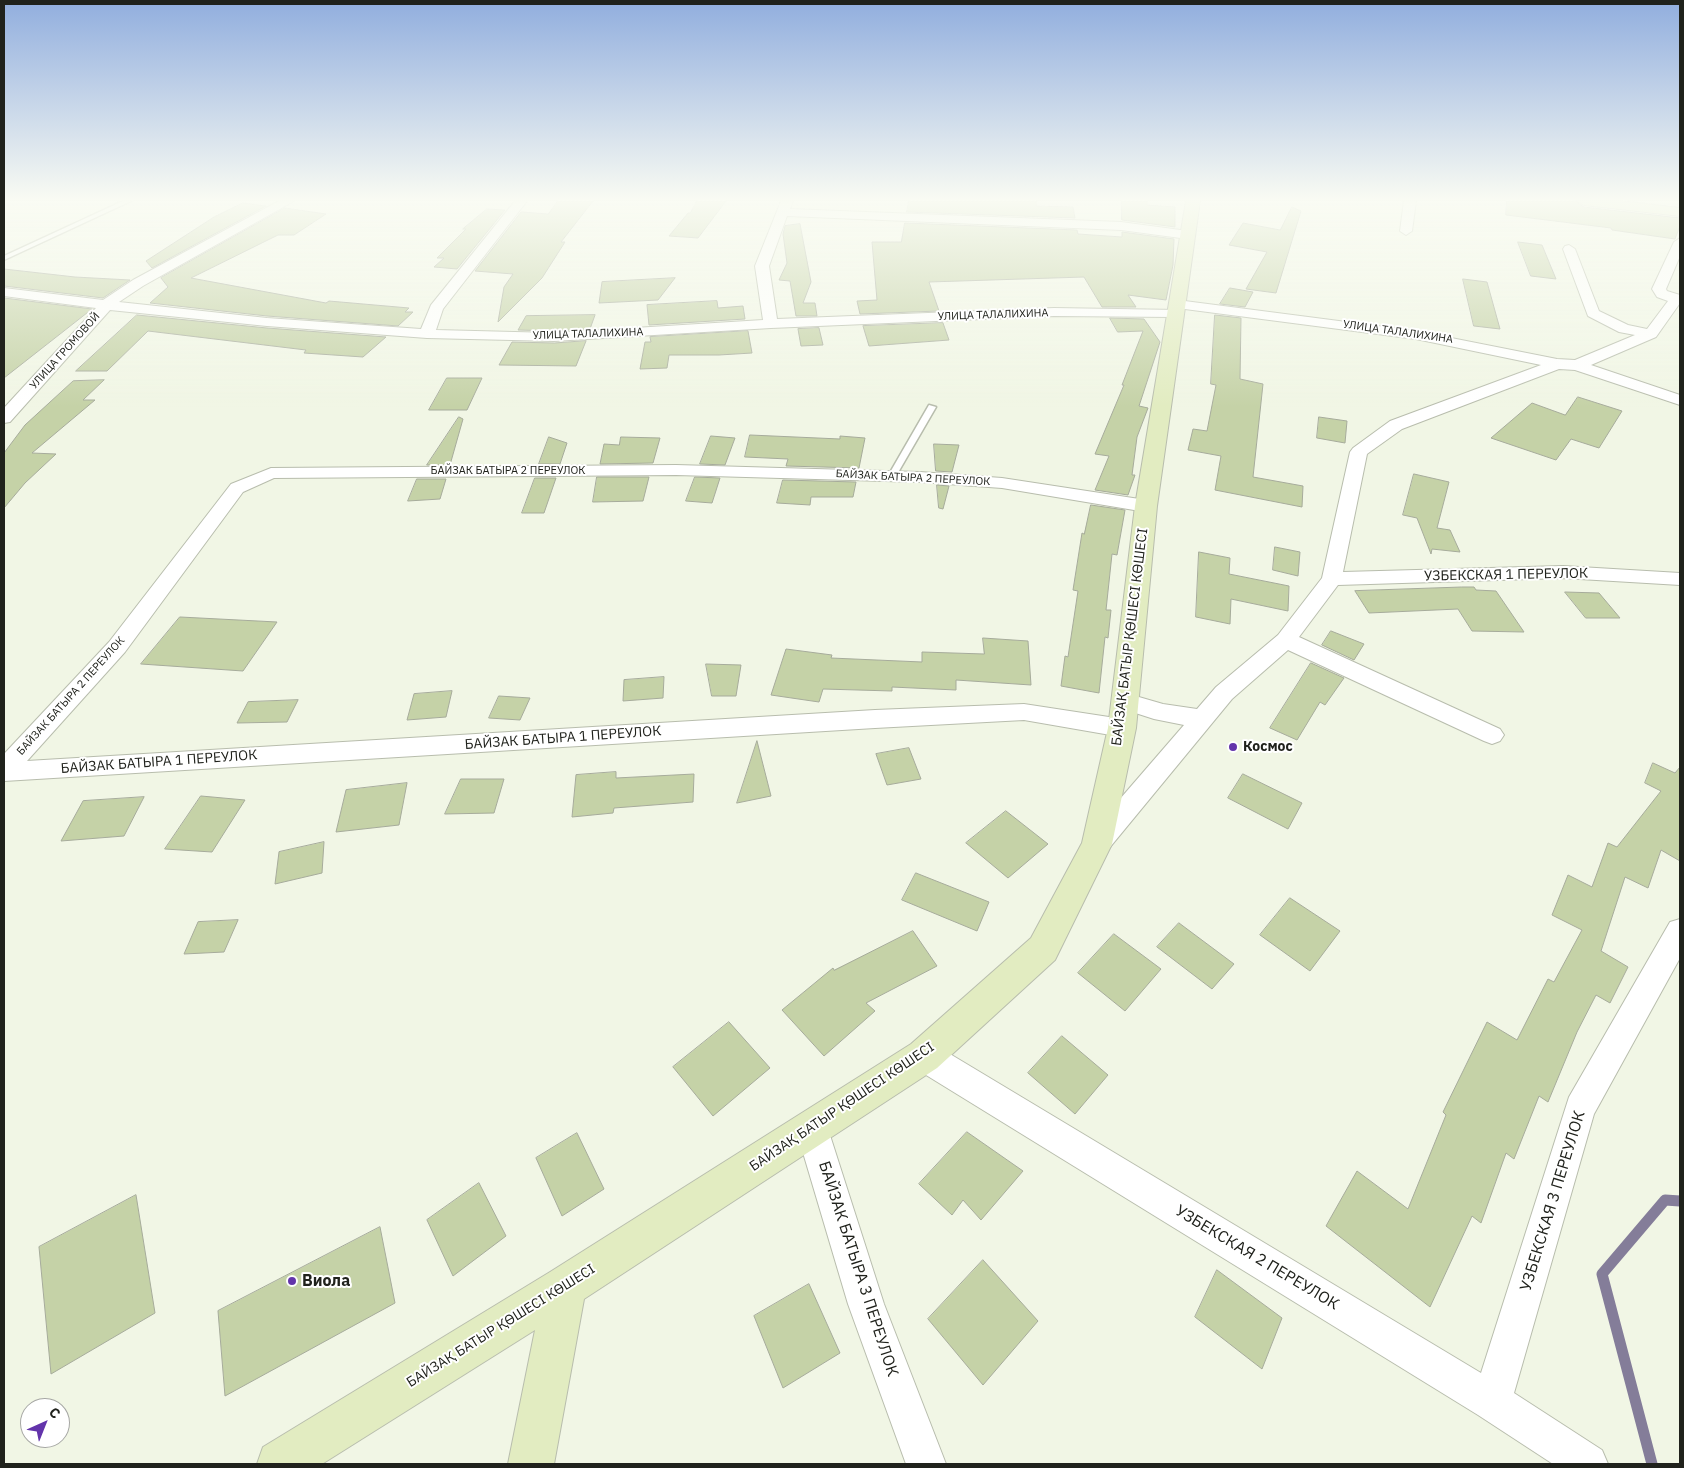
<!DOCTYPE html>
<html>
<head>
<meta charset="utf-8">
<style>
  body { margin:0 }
  #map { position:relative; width:1684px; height:1468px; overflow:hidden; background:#f1f6e5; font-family:"IBM Plex Sans",sans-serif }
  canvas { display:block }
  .frame { position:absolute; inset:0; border:5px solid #20221c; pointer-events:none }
  .north { position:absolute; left:20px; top:1398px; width:50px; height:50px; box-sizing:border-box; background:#fff; border:1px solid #a6a7a4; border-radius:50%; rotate:44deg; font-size:14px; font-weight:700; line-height:20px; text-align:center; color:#20221c }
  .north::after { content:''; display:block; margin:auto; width:18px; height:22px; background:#6334ab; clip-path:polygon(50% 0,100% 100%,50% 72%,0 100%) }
</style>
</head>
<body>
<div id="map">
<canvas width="1684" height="1468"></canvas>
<div class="frame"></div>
<div class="north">С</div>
</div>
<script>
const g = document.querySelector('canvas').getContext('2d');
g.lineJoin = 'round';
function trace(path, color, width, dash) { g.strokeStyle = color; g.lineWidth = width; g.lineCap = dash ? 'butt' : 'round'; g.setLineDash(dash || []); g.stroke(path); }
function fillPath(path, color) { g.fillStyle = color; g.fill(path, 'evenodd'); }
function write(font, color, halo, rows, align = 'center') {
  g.font = font + ' "IBM Plex Sans",sans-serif'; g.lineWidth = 4; g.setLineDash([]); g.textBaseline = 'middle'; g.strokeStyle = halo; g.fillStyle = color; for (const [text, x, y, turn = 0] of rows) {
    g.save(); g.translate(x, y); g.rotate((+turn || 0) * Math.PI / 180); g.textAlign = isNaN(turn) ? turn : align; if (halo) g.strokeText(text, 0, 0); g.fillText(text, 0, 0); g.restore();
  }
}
const stream = new Path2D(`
  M1652 1464 1602 1274 1665 1200 1680 1201`);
const building = new Path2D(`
  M558 201H593L561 242H565L542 278 498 322 504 287 513 274 475 271 521 212 548 214Z
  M697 201H726L698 238 669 236 688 213H690Z
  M909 201H1036V206L1073 207 1075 218 907 212Z
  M1122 201H1147V205L1175 207V227L1122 220Z
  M1507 201H1575L1584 207 1680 218V226L1675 239 1612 230 1611 228 1506 215Z
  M243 203 266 206 152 268 146 261 214 217Z
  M1292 207 1301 211 1276 293 1246 289 1267 252 1229 245 1243 223 1280 230Z
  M285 208 326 214 294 235H278L191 278 326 303 329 301 409 308 405 312H413L398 326 267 316 150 303 168 287 161 278Z
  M487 209 505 210 457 269 434 267 444 258H437L466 229H463Z
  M905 223 1077 230 1078 234 1122 237V232L1174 239 1173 265 1166 300 1128 295 1136 307H1102L1084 277 929 282 939 311 860 314 857 301 877 300 872 242H901Z
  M800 224 811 282 803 303H815L817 316H796L790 281 779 280 787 263 783 234 785 226Z
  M1518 242 1542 245 1556 279 1531 276Z
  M4 269 75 277 130 280 103 298 4 286Z
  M675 278 658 300 599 303 602 282Z
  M1463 279 1487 282 1500 329 1474 326Z
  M1230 288 1253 292 1245 307 1220 304Z
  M4 298 92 309 4 378Z
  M717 301 718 308 743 306 745 319 649 325 647 305Z
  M137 315 267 328 386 337 363 357 304 353 306 350 148 331 107 371H76Z
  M595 315 590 329 554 331 518 330 526 316Z
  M1215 315 1241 318 1240 379 1263 384 1253 477 1303 486 1302 507 1215 490 1221 456 1188 450 1193 429 1207 431 1216 385 1211 384Z
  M1110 318 1144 319 1160 342 1139 406 1148 408 1137 437 1132 475H1135L1128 495 1095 490 1109 456 1095 454 1124 385H1122L1143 331 1118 332Z
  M943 323 949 340 869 346 863 326Z
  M819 328 823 345 801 346 798 329Z
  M748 331 752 353 719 355H669L667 368 640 369 645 342H651L650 337Z
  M586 341 576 366 499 365 512 342 554 343Z
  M447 378H482L467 410H429Z
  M104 380 83 400H95L32 453 56 454 25 483 4 508V453L25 425 73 381Z
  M1578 397 1622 411 1599 448 1571 439 1556 460 1491 438 1532 403 1565 415Z
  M459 417 463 419 450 465H427Z
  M1319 417 1347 421 1345 443 1317 438Z
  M750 435 840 439V436L865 438 859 468 786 466 788 459 745 457Z
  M711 436 735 438 725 465 700 464Z
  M549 437 567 443 560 464H539Z
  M621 437 660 438 653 463 600 464 604 444 619 445Z
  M934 444 959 445 952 472 936 471Z
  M1414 474 1449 482 1437 528 1450 530 1460 552 1432 549 1431 554 1417 518 1403 515Z
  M597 477H649L643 501 593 502Z
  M695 477 720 478 712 503 686 501Z
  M535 478H556L544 513H522Z
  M417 479H446L440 499 408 501Z
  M783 480 856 482 853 497H811L810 505 777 503Z
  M937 485 949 486 943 509 939 508Z
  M1091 505 1125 510 1117 555 1112 554 1106 610H1111L1108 638 1105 637 1099 693 1061 686 1065 656 1068 657 1078 591 1073 590 1082 533 1084 534Z
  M1275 547 1300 552 1298 576 1273 570Z
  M1199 552 1230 558 1229 574 1289 586 1288 611 1231 599 1230 624 1196 617Z
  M1462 587H1474L1476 590 1496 591 1524 632 1472 631 1458 609 1369 613 1355 591Z
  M1565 592 1599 593 1620 618H1586Z
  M180 617 219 619 277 622 243 671 141 664Z
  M1331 631 1364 644 1354 660 1322 645Z
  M983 638 1028 641 1031 685 956 680V690L892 687V691L823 689 819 702 771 695 786 649 832 655 831 658 922 662V652L984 654Z
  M1311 663 1344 678 1325 705 1320 702 1297 740 1270 728Z
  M706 664 741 665 736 696H712Z
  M664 677 663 698 623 701 624 680Z
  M452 691 446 717 407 720 414 694Z
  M499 696 530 698 520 720 489 718Z
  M298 700 287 722 237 723 248 702Z
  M757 741 771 796 737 803Z
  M909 748 921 779 887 785 876 754Z
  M1653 763 1675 773 1680 767V861L1661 850 1648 888 1625 877 1601 951 1628 967 1610 1003 1596 995 1577 1032 1548 1102 1539 1096 1514 1159 1506 1153 1481 1223 1472 1216 1430 1307 1326 1226 1357 1171 1408 1209 1446 1115 1443 1112 1487 1022 1517 1040 1548 979 1554 982 1582 930 1552 915 1568 875 1592 887 1608 843 1617 847 1661 791 1645 783Z
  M616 772V778L694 774 693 802 614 808 613 813 572 817 576 775Z
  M1243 774 1302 803 1288 829 1228 798Z
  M461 779H504L494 813 445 814Z
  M407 783 399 825 336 832 346 790Z
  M201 796 245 800 212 852 165 849Z
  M144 797 124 836 61 841 83 801Z
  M1006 811 1048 844 1008 878 966 843Z
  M324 842 322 873 275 884 279 852Z
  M916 873 989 902 977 931 902 900Z
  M1290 898 1340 931 1310 971 1260 935Z
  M238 920 224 952 184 954 198 922Z
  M1179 923 1234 964 1212 989 1157 947Z
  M913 931 937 966 866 1003 875 1011 824 1056 782 1010 833 968 834 970Z
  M1114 934 1161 969 1125 1011 1078 973Z
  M729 1022 770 1068 713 1116 673 1067Z
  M1062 1036 1108 1075 1075 1114 1028 1073Z
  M967 1132 1023 1171 981 1220 963 1200 952 1215 919 1184Z
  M577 1133 604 1189 562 1216 536 1158Z
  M479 1183 506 1236 453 1276 427 1220Z
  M136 1195 155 1313 51 1374 39 1247Z
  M380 1227 395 1303 225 1396 218 1311Z
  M983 1260 1038 1321 983 1385 928 1319Z
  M1217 1270 1282 1318 1262 1369 1195 1317Z
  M809 1284 840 1353 783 1388 754 1316Z`);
const lane = new Path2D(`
  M123 201H131L4 260V256Z
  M929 405 936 407 896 476 892 479 889 478 888 476Z`);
const street = new Path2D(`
  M279 201H294L143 286 119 302 267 318 421 329 431 305 515 201H527L443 309 436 330 554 333 763 320 755 266 781 201H793L790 209 1121 222 1188 231 1194 235 1188 239 1121 230 787 216 769 266 777 319 1054 308 1179 310 1181 313 1179 316 1174 317 1054 316 771 328 554 341 427 338 267 326 110 310 10 422 4 423V408L96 308 4 296V288L103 300 133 280Z
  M1404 201H1416L1412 231 1406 235 1400 231Z
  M1680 238V256L1666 289 1667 291 1680 295V303L1656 337 1591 365 1680 395V405L1575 370 1559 369 1402 429 1367 454 1343 572 1563 566 1680 573V585L1563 578 1338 585 1299 637 1500 729 1504 735 1500 741 1492 744 1484 741 1288 650 1232 699 1106 852 1097 855 1088 852 1084 844 1088 836 1184 725 1154 719 1117 707 1114 701 1117 695 1125 693 1163 704 1197 709 1216 687 1278 635 1322 578 1350 452 1353 448 1390 421 1541 365 1416 339 1177 308 1172 307 1170 304 1172 301 1177 300 1416 331 1557 359 1575 360 1635 335 1619 332 1588 316 1563 249 1565 246 1569 245 1575 249 1599 311 1628 325 1647 329 1668 301 1657 297 1652 289 1674 242Z
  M676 465 920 472 1002 478 1146 500 1153 502 1155 506 1153 510 1146 512 1002 488 920 482 676 475 274 478 243 492 125 652 27 761 875 710 1024 704 1122 719 1130 722 1134 728 1130 734 1122 737 1024 720 875 728 4 781V754L109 642 231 484 271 468Z
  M1680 919V958L1594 1114 1514 1393 1602 1450 1608 1464H1553L1478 1415 913 1067 908 1056 913 1045 924 1041 935 1045 1481 1373 1569 1097 1670 922Z
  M812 1113 824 1117 828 1129 884 1304 946 1464H906L848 1304 796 1129 800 1117Z`);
const secondary = new Path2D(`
  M1186 201H1200L1157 506 1136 728 1112 844 1055 960 937 1068 584 1299 554 1464H508L535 1330 322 1464H257L263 1447 550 1272 911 1044 1031 938 1082 843 1108 728 1135 506Z
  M1577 201H1620L1680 208V216L1584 205Z`);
const markers = [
  [1233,747,5,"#6334ab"],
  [292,1281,5,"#6334ab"]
];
const farStreetnames = [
  ["УЛИЦА ТАЛАЛИХИНА",993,315,-2],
  ["УЛИЦА ТАЛАЛИХИНА",1398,332,8],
  ["УЛИЦА ТАЛАЛИХИНА",588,334,-2],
  ["УЛИЦА ГРОМОВОЙ",65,351,-48],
  ["БАЙЗАК БАТЫРА 2 ПЕРЕУЛОК",508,471],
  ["БАЙЗАК БАТЫРА 2 ПЕРЕУЛОК",913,478,3],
  ["БАЙЗАК БАТЫРА 2 ПЕРЕУЛОК",71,696,-48]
];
const streetNames = [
  ["УЗБЕКСКАЯ 1 ПЕРЕУЛОК",1506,575,-1],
  ["БАЙЗАҚ БАТЫР ҚӨШЕСІ КӨШЕСІ",1130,637,-83],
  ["БАЙЗАК БАТЫРА 1 ПЕРЕУЛОК",563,738,-4],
  ["БАЙЗАК БАТЫРА 1 ПЕРЕУЛОК",159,762,-4],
  ["БАЙЗАҚ БАТЫР ҚӨШЕСІ КӨШЕСІ",842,1107,-34],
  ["БАЙЗАҚ БАТЫР ҚӨШЕСІ КӨШЕСІ",501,1326,-32]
];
const poiNames = [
  ["Космос",1243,747]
];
const nearStreetnames = [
  ["УЗБЕКСКАЯ 3 ПЕРЕУЛОК",1553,1201,-73],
  ["УЗБЕКСКАЯ 2 ПЕРЕУЛОК",1257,1258,31],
  ["БАЙЗАК БАТЫРА 3 ПЕРЕУЛОК",858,1269,72]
];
const nearPoinames = [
  ["Виола",302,1281]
];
trace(stream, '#847d99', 11);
fillPath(building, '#c5d2a7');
trace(building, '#a6ab9b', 1);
trace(lane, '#b8bdad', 3);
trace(street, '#b8bdad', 2);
trace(secondary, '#b8bdad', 2);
fillPath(lane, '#fff');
fillPath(street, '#fff');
fillPath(secondary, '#e2ecc1');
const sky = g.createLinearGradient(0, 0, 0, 407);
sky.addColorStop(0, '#91aede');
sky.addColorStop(0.49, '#f9fbf3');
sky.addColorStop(1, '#f9fbf300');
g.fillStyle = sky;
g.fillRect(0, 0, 1684, 407);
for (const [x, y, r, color] of markers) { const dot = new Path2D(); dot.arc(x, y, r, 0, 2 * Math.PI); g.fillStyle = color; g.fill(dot); trace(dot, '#fff', 2); }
write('11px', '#20221c', '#fff', farStreetnames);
write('14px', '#20221c', '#fff', streetNames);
write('bold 14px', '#20221c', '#fff', poiNames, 'left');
write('16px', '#20221c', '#fff', nearStreetnames);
write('bold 16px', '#20221c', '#fff', nearPoinames, 'left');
</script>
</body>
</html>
